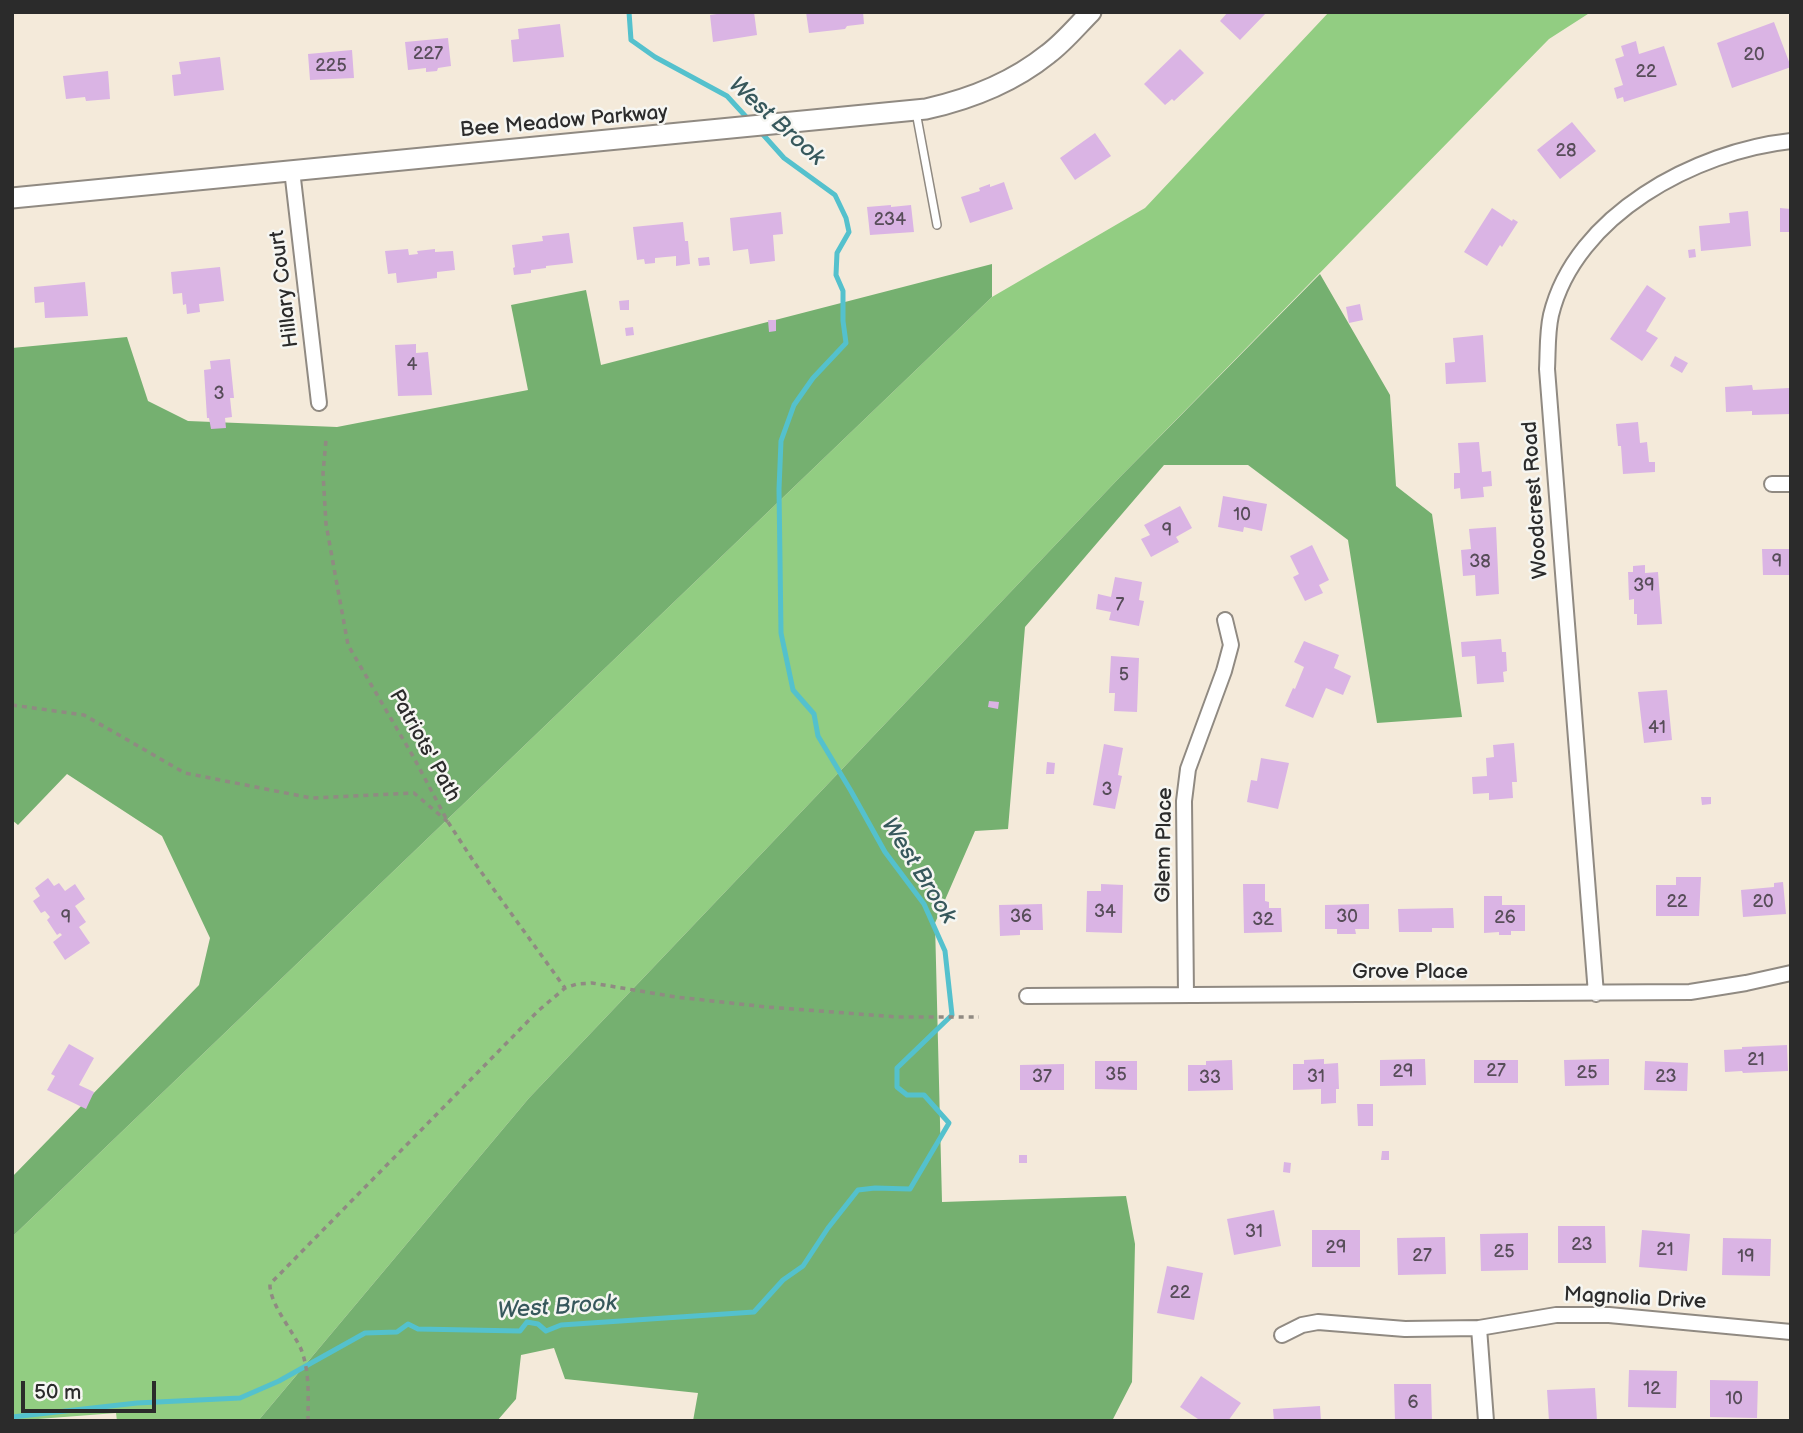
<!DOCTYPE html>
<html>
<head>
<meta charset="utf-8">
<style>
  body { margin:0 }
  #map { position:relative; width:1803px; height:1433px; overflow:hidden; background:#f4eada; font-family:"Balsamiq Sans",sans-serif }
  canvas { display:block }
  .frame { position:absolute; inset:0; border:14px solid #2b2b2b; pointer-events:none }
  .scale { position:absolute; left:21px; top:1381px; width:135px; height:32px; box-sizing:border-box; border:4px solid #2b2b2b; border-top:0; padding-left:9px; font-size:21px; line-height:24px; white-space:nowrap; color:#2b2b2b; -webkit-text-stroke:5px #f6f6f2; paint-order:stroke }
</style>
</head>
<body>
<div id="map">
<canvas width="1803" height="1433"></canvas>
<div class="frame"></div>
<div class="scale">50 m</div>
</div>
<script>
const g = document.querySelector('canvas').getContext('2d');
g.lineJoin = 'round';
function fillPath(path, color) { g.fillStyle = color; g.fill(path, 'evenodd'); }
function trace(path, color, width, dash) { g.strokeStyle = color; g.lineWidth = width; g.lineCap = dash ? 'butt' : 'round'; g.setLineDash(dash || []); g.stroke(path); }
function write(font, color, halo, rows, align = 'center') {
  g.font = font + ' "Balsamiq Sans",sans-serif'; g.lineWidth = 5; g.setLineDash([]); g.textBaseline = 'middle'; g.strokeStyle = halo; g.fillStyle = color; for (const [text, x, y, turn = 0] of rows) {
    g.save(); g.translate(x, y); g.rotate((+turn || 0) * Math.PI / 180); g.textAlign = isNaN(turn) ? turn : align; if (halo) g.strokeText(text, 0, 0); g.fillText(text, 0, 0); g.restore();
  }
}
const green = new Path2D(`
  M1329 12H1591L1549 39 1120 477 529 1098 258 1421H117L116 1413 12 1421V1237L992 297 1145 208Z`);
const forest = new Path2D(`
  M992 264V297L12 1237V1177L199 985 210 938 162 836 67 774 18 825 12 820V348L127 337 148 401 188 421 337 427 528 390 511 305 586 290 601 365Z
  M1320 274 1390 395 1396 486 1432 514 1462 717 1377 723 1348 540 1248 465H1164L1025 627 1008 829 975 831 935 923 942 1202 1126 1196 1135 1244 1132 1382 1112 1421H693L698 1393 565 1379 554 1348 521 1355 516 1399 497 1421H258L529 1098 1120 477Z`);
const stream = new Path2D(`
  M629 12 631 40 655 57 727 96 749 120
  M12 1417 137 1403 240 1398 279 1381 365 1333 397 1332 408 1324 418 1329 520 1331 527 1322 538 1324 546 1331 561 1325 754 1312 783 1280 803 1266 828 1228 858 1190 875 1188 910 1189 949 1123 924 1095H907L897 1087V1068L952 1015 945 951 924 904 885 852 851 791 818 736 814 714 793 690 781 633 779 489 781 441 794 405 813 378 846 343 843 321V291L836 275 837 253 849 232 846 218 835 195 784 158 758 129`);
const building = new Path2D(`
  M730 12H754L757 35 713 42 710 15Z
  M806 12H863L864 24 847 26 845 29 809 33Z
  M1228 12H1267L1240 40 1220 21Z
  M1774 22 1791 67 1732 88 1717 43Z
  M560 24 564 57 513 62 511 40 519 39 518 29Z
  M448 38 451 66 438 68 437 71 426 72V68L408 70 405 42Z
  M1636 41 1639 54 1664 46 1677 85 1624 102 1623 97 1617 99 1614 88 1623 85 1615 59 1624 56 1621 46Z
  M1180 49 1204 73 1174 101 1172 99 1165 105 1144 84Z
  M352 50 354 78 310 80 308 54Z
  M220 57 224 90 174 96 172 75 181 74 179 62Z
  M108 71 110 99 86 101 85 97 66 99 63 76Z
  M1572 122 1596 151 1560 179 1537 150Z
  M1095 133 1111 156 1075 180 1060 158Z
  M1004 182 1013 209 970 223 961 197 980 191 979 188 990 184V187Z
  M891 205V207L911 205 914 232 870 235 867 207Z
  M1492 208 1512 221 1513 219 1518 222 1502 247 1500 245 1487 266 1464 252Z
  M1780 208 1791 209V232H1780Z
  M1748 211 1751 246 1701 251 1699 226 1730 223 1729 213Z
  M781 212 783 234 773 235 775 261 750 264 748 249 733 251 730 218Z
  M683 222 685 241H688L690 264 676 266V256L655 258V263L645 264 644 259 637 260 633 227Z
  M569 233 573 263 546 266V268L531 270V273L514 275 513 268 515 267 512 245 543 241 542 236Z
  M408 249 409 255 418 254 417 251 435 249V252L453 251 455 270 437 272V278L397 283 396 273 388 274 385 251Z
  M1695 249 1696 257 1689 258 1688 250Z
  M709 257 710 265 699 266 698 258Z
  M220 267 224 301 199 304 200 312 187 314 186 304 183 305 182 293 173 294 171 272Z
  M85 282 88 316 45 318 44 302 35 303 34 287Z
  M1647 285 1666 298 1646 331 1658 338 1642 361 1610 339Z
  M629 300V310H620L619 301Z
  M1360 304 1363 320 1349 323 1346 307Z
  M768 320H776V331L769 332Z
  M633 327 634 335 626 336 625 328Z
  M1483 335 1486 382 1446 384 1445 363 1455 362 1453 338Z
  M416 344V353L428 352 432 395 398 396 395 345Z
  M1675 356 1688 363 1682 373 1670 366Z
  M230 359 234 398H230L232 417 225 418 226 428 211 429 209 418H207L204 370 211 369 210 361Z
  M1752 385 1753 390 1789 388 1790 414 1752 415V411L1726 412 1725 387Z
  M1638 422 1640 443 1647 442 1649 462H1655V472L1623 474 1621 446H1618L1616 424Z
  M1479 442 1482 472 1491 471 1492 486 1483 487 1484 497 1461 499 1460 488 1454 489V473H1460L1458 443Z
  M1223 496 1267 504 1262 531 1244 527 1243 532 1218 527Z
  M1180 506 1192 528 1176 537 1179 542 1151 557 1141 539 1150 535 1144 525Z
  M1496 527 1499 594 1476 596 1475 575 1463 576 1461 550 1471 549 1469 529Z
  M1312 545 1329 580 1319 585 1323 593 1305 601 1293 577 1299 574 1290 556Z
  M1762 549H1791V575H1763Z
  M1645 565V573L1658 572 1662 624 1637 625V614H1634V599L1629 600 1628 572H1633V566Z
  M1115 577 1142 582 1139 600 1144 601 1139 626 1109 620 1111 612 1096 609 1098 594 1111 597Z
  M1501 639 1502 652H1506L1507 671 1503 672 1504 682 1477 684 1475 656 1462 657 1461 642Z
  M1304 641 1339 655 1334 668 1351 676 1343 695 1326 688 1313 718 1285 706 1293 688 1295 689 1304 667 1294 662Z
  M1111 656 1139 658 1137 712 1114 711 1115 693H1109Z
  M1667 690 1672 740 1644 743 1638 692Z
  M989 701 999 702 998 709 988 707Z
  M1514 743 1517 782H1512L1513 798 1489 800V793L1473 794 1472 777 1487 776 1486 758 1494 757 1493 745Z
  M1104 744 1123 748 1118 775 1122 776 1115 809 1093 805Z
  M1261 758 1289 763 1278 809 1247 802 1251 780 1257 781Z
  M1047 762 1055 763 1054 774H1046Z
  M1701 797H1711V804L1702 805Z
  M1676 877H1701L1699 916H1656V885H1676Z
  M48 878 54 886 59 883 65 891 75 884 85 899 75 906 86 922 79 927 90 943 65 960 53 942 62 935 60 933 57 935 47 920 50 917 45 911 41 913 33 901 40 896 35 888Z
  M1783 882 1786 914 1743 917 1741 890 1774 887V883Z
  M1101 884 1123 885 1122 933 1086 932 1087 891H1101Z
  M1243 884H1265V901L1269 902V908H1281L1282 932 1244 933Z
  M1484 896H1502V905H1525V931H1511V935H1499V932L1484 933Z
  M1042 904 1043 930H1020V935L1000 936 999 905Z
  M1369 904V929H1355L1356 934H1337V929H1325V905Z
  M1453 908 1454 928H1432V932H1399L1398 909Z
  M69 1044 94 1058 79 1085 94 1092 86 1109 47 1090 55 1076 51 1074Z
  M1787 1045 1788 1071 1743 1073 1742 1071 1725 1072 1724 1050 1742 1049V1047Z
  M1324 1059V1064L1338 1063 1339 1089H1336V1103L1321 1104V1089L1293 1090V1064H1304V1060Z
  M1425 1059 1426 1085 1380 1086V1060Z
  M1609 1059V1085L1565 1086 1564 1060Z
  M1232 1060 1233 1090 1188 1091V1065H1206V1061Z
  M1474 1060H1518V1083H1474Z
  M1095 1061H1137V1090L1095 1089Z
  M1645 1061 1688 1063 1687 1091 1644 1090Z
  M1064 1064V1090H1020V1065Z
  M1357 1104H1373V1126H1358Z
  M1382 1151H1389V1160H1381Z
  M1019 1155H1027V1163H1019Z
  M1284 1162 1291 1163 1290 1173 1283 1172Z
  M1274 1210 1281 1246 1234 1255 1227 1219Z
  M1558 1226H1605L1606 1263H1558Z
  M1312 1230H1360V1267H1312Z
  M1642 1230 1690 1234 1687 1271 1639 1267Z
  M1528 1233V1270L1481 1271 1480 1234Z
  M1445 1237 1446 1274 1398 1275 1397 1238Z
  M1723 1238 1771 1239 1770 1276 1722 1275Z
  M1167 1266 1203 1273 1194 1320 1157 1313Z
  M1629 1370 1677 1371 1676 1408 1628 1407Z
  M1201 1376 1241 1403 1228 1421H1201L1180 1407Z
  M1710 1380 1758 1381 1757 1418 1710 1417Z
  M1394 1384H1431L1432 1421H1395Z
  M1595 1388 1597 1421H1549L1547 1390Z
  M1320 1406 1321 1421H1274L1273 1409Z`);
const path = new Path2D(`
  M12 705 84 715 185 773 311 798 414 793 448 822 414 758 348 645 326 524 323 473 326 440
  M448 822 474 862 565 988
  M308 1421C308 1397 310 1372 301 1349 293 1331 269 1303 270 1284L538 1011 565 988 577 984 592 983 676 997 767 1007 898 1017H979`);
const lane = new Path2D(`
  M916 112 937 225`);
const street = new Path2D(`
  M292 170 319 403
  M1772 484H1791
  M1596 994 1547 369C1548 351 1547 333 1551 315 1575 215 1696 151 1791 141
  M1186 995 1184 801 1188 769 1224 671 1231 645 1225 620
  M1027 996 1690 992 1746 983 1791 973
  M1479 1328 1556 1315H1609L1791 1332
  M1282 1335 1302 1325 1318 1322 1405 1329 1479 1328 1486 1421`);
const secondary = new Path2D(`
  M12 198 926 109C971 99 1012 83 1048 54 1064 42 1077 26 1091 12`);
const numberNames = [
  ["227",428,54],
  ["20",1754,55],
  ["225",331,66],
  ["22",1646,72],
  ["28",1566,151],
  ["234",890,220],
  ["4",412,365],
  ["3",219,394],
  ["10",1242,515],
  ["9",1167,531],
  ["38",1480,562],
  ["9",1777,562],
  ["39",1644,586],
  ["7",1120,605],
  ["5",1124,675],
  ["41",1657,728],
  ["3",1107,790],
  ["22",1677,902],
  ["20",1763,902],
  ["34",1105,912],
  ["36",1021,917],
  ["30",1347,917],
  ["9",66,918],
  ["26",1505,918],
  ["32",1263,920],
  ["21",1756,1060],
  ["27",1496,1071],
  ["29",1403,1072],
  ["25",1587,1073],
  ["35",1116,1075],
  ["37",1042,1077],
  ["31",1316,1077],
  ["23",1666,1077],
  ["33",1210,1078],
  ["31",1254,1232],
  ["23",1582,1245],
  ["29",1336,1248],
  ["21",1665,1250],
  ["25",1504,1252],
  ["27",1422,1256],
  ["19",1746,1257],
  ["22",1180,1293],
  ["12",1652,1389],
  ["10",1734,1399],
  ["6",1413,1403]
];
const streetNames = [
  ["Bee Meadow Parkway",564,122,-5],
  ["Hillary Court",285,289,-97],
  ["Woodcrest Road",1536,500,-94],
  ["Patriots' Path",424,746,61],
  ["Glenn Place",1165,845,-89],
  ["Grove Place",1410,973],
  ["Magnolia Drive",1635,1299,3]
];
const waterNames = [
  ["West Brook",776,122,42],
  ["West Brook",918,871,58],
  ["West Brook",557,1308,-4]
];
fillPath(green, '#92cd82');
fillPath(forest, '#75b070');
trace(stream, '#54c1cd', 5);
fillPath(building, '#dab4e4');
trace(lane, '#908a82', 10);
trace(street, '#908a82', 18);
trace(secondary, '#908a82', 23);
trace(path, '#908a82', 3.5, [5, 5]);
trace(lane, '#fff', 7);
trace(street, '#fff', 14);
trace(secondary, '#fff', 19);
write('18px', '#574d59', null, numberNames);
write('21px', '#2b2b2b', '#f6f6f2', streetNames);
write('italic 23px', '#37585c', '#f6f6f2', waterNames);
</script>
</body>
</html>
